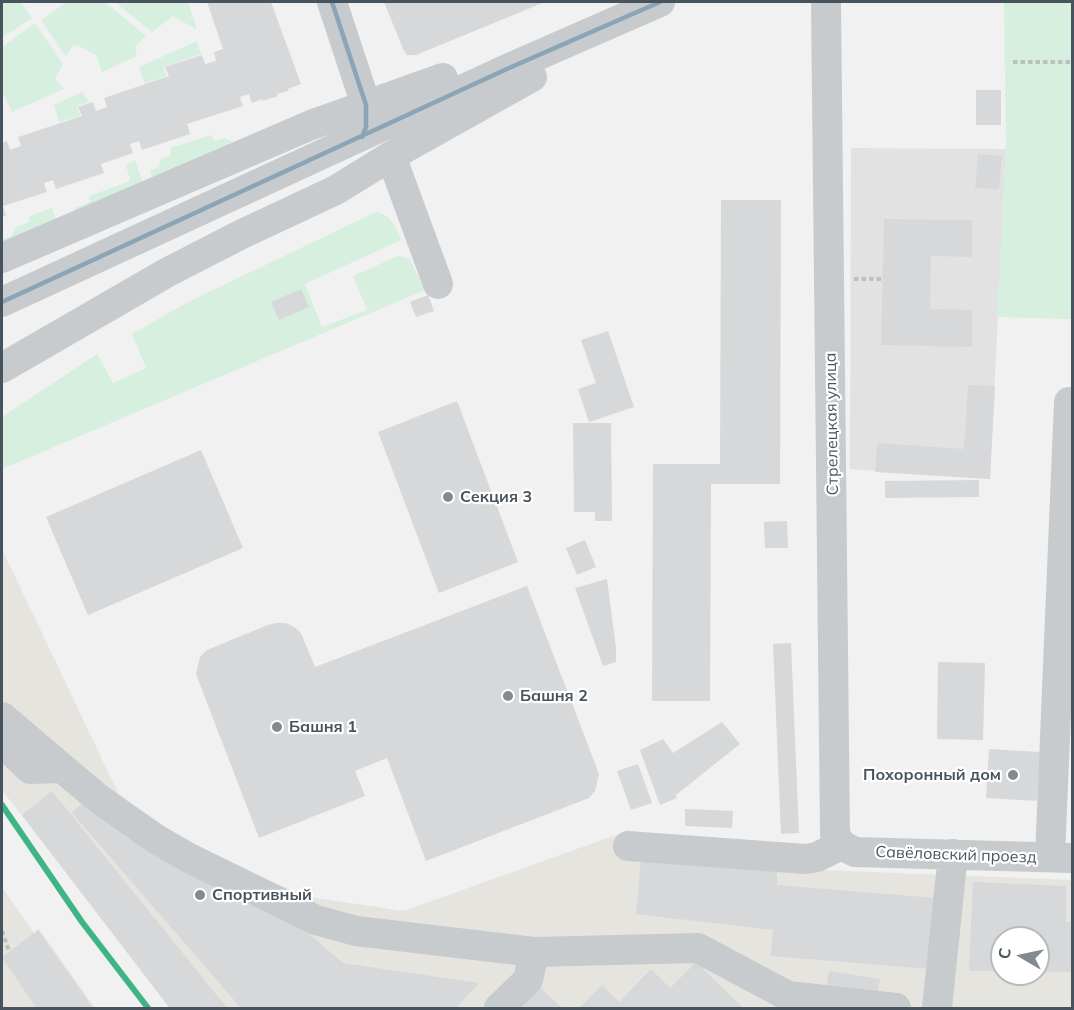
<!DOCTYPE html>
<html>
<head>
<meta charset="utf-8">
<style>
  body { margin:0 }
  #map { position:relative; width:1074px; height:1010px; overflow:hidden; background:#f1f1f1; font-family:Mulish,sans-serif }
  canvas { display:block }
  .frame { position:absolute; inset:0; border:3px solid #48545d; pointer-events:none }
  .north { position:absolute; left:990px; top:926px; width:60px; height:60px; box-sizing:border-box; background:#fff; border:2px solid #b6bbbe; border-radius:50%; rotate:279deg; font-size:16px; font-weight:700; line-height:24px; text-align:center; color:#48545d }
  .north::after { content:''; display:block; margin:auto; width:21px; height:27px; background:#838b91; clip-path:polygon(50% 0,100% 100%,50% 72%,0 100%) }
</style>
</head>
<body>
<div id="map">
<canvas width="1074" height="1010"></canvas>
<div class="frame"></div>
<div class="north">С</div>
</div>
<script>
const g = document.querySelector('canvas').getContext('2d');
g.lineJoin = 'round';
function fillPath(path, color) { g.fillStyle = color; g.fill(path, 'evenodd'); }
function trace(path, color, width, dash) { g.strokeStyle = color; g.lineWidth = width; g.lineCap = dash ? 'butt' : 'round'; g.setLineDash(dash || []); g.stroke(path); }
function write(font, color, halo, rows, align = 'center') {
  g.font = font + ' Mulish,sans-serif'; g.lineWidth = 4.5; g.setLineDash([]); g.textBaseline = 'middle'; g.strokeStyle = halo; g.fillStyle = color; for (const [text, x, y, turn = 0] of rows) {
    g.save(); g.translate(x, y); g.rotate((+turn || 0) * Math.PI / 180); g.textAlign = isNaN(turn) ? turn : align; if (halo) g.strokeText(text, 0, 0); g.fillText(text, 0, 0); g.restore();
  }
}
const commercial = new Path2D(`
  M2 549 119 795 145 815 182 838 245 871 309 897 404 911 624 832 800 844 805 859 821 870 1072 880V1008H170L2 790ZM1002 938H1038V974H1002Z
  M2 887 34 933 39 929 95 1008H2Z`);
const education = new Path2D(`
  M851 148 1006 149 990 479 850 469Z`);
const green = new Path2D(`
  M4 2H21L32 18 2 38V5Z
  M67 2H105L146 36 135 47 137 56 102 72 96 55 77 45 72 46 66 57 41 20Z
  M115 2H188L197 30 173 16 152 32Z
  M1004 2H1072V319L997 317 1006 149Z
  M35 23 63 64 55 79 64 89 12 112 5 97 2 95V47Z
  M197 41 201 54 163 67 166 76 145 83 139 67Z
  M82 92 89 102 77 106 80 116 59 122 54 105Z
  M211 135 214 141 225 138 234 143 152 178 150 171 159 167 161 159 171 155V148Z
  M135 160 142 182 74 211 75 208 90 202 89 196 128 182 130 179 126 165Z
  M52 208 56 219 2 243V238L5 239 11 236 16 227 30 222 29 216Z
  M376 212C392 215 395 227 401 240L305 284 322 327 367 310 353 276 398 256 409 258 425 290 2 469V417L97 354 113 383 146 368 132 334 188 302Z`);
const building = new Path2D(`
  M207 2H271L301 84 288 89V91L277 94 278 96 263 101V99L252 103 249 94 240 97 243 106 187 124 190 134 142 150 139 141 130 144 133 153 101 164 104 173 56 189 53 180 44 183 47 192 3 206 6 216 2 217V143L7 141 10 150 21 146 18 137 82 116 78 107 93 102 96 111 107 107 104 98 169 76 165 67 202 55 205 64 216 61 214 52 223 49Z
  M384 2H545L416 55H407L403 49Z
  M976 90H1001V125H976Z
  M978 154 1002 156 999 189 975 188Z
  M721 200H781L780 484H711L710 701H652L653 464H720Z
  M884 219 972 220V257L931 256 930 309 972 310V347L881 345Z
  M301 289 309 307 279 320 271 302Z
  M428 295 434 311 416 317 410 302Z
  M608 331 634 407 589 422 578 389 596 383 581 340Z
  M968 385 995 386 990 479 875 472 877 443 964 449Z
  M457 401 518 562 439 593 378 432Z
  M573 423H611L612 521H595V512H574Z
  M201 450 243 548 88 615 46 517Z
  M979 480V497L885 498V481Z
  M787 521 788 548H765L764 522Z
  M585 540 596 567 577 575 566 548Z
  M607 579 616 648V662L603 666 575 588Z
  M527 586 599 774 595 791 589 798 426 861 387 758 355 771 365 796 259 838 196 674 200 657 207 650 268 625 276 623H286L294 627 301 633 315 667Z
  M791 643 799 833 781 834 773 644Z
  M938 662 985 663 983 740 937 739Z
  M722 722 740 744 676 795 677 798 660 805 640 750 663 739 673 753Z
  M989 749 1040 752 1037 801 986 798Z
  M638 764 652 803 631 810 617 771Z
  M52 791 227 1008H170L168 1006 22 815Z
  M88 797 300 926 343 963 479 983 456 1008H241L72 813Z
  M685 809 733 811 732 828 685 826Z
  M641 859 777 870V885L936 898 930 969 771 956 773 930 636 914Z
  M973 882 1066 886V922H1072V972H1038V938H1002V971H969Z
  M38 930 93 1008H36L2 957Z
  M696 962 743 1008H579L602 985 619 1002 651 969 670 988Z
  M829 971 880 979 877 997 826 989Z
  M540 987 562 1008H520Z`);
const path = new Path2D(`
  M1013 62H1072
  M854 279H882
  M2 931 9 951`);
const minor = new Path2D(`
  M332 2 366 105V125
  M826 2 835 834 841 845
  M391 156 438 284
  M2 258 311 125 443 78
  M2 302 509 68 660 2
  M2 368 168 272 242 234 336 190 391 156 532 77
  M2 717 62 768
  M2 742 30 769 62 768 99 799 156 839 189 858 316 920 356 931 534 952 698 948 788 996 896 1008
  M841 845 855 852 1072 858
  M628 846 805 859 817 857 841 845
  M1050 857 1069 402H1072
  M499 1008 528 980 534 952
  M937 1008 953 854`);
const bus1 = new Path2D(`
  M332 2 366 105V127L362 137
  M2 302 509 68 660 2`);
const rail1 = new Path2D(`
  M2 805 82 922 148 1008`);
const markers = [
  [448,497,6,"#838b91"],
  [508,696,6,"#838b91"],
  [277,727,6,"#838b91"],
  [1013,775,6,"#838b91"],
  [200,895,6,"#838b91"]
];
const streetNames = [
  ["Стрелецкая улица",832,424,-91],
  ["Савёловский проезд",956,855,2]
];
const poiNames = [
  ["Секция 3",460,497],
  ["Башня 2",520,696],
  ["Башня 1",289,727],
  ["Похоронный дом",1001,775,"right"],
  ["Спортивный",212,895]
];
fillPath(commercial, '#e6e4df');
fillPath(education, '#e3e2e3');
fillPath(green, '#d6efde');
fillPath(building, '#d7d8d9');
trace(path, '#b8c3bf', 4, [4.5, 3]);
trace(minor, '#c8cbcd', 30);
trace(bus1, '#8ba4b6', 4.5);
trace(rail1, '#3fb485', 6);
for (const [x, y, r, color] of markers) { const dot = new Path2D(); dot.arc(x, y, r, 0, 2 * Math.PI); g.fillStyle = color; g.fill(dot); trace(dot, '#fff', 2); }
write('16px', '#48545d', '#fff', streetNames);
write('bold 16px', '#48545d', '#fff', poiNames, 'left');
</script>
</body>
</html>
